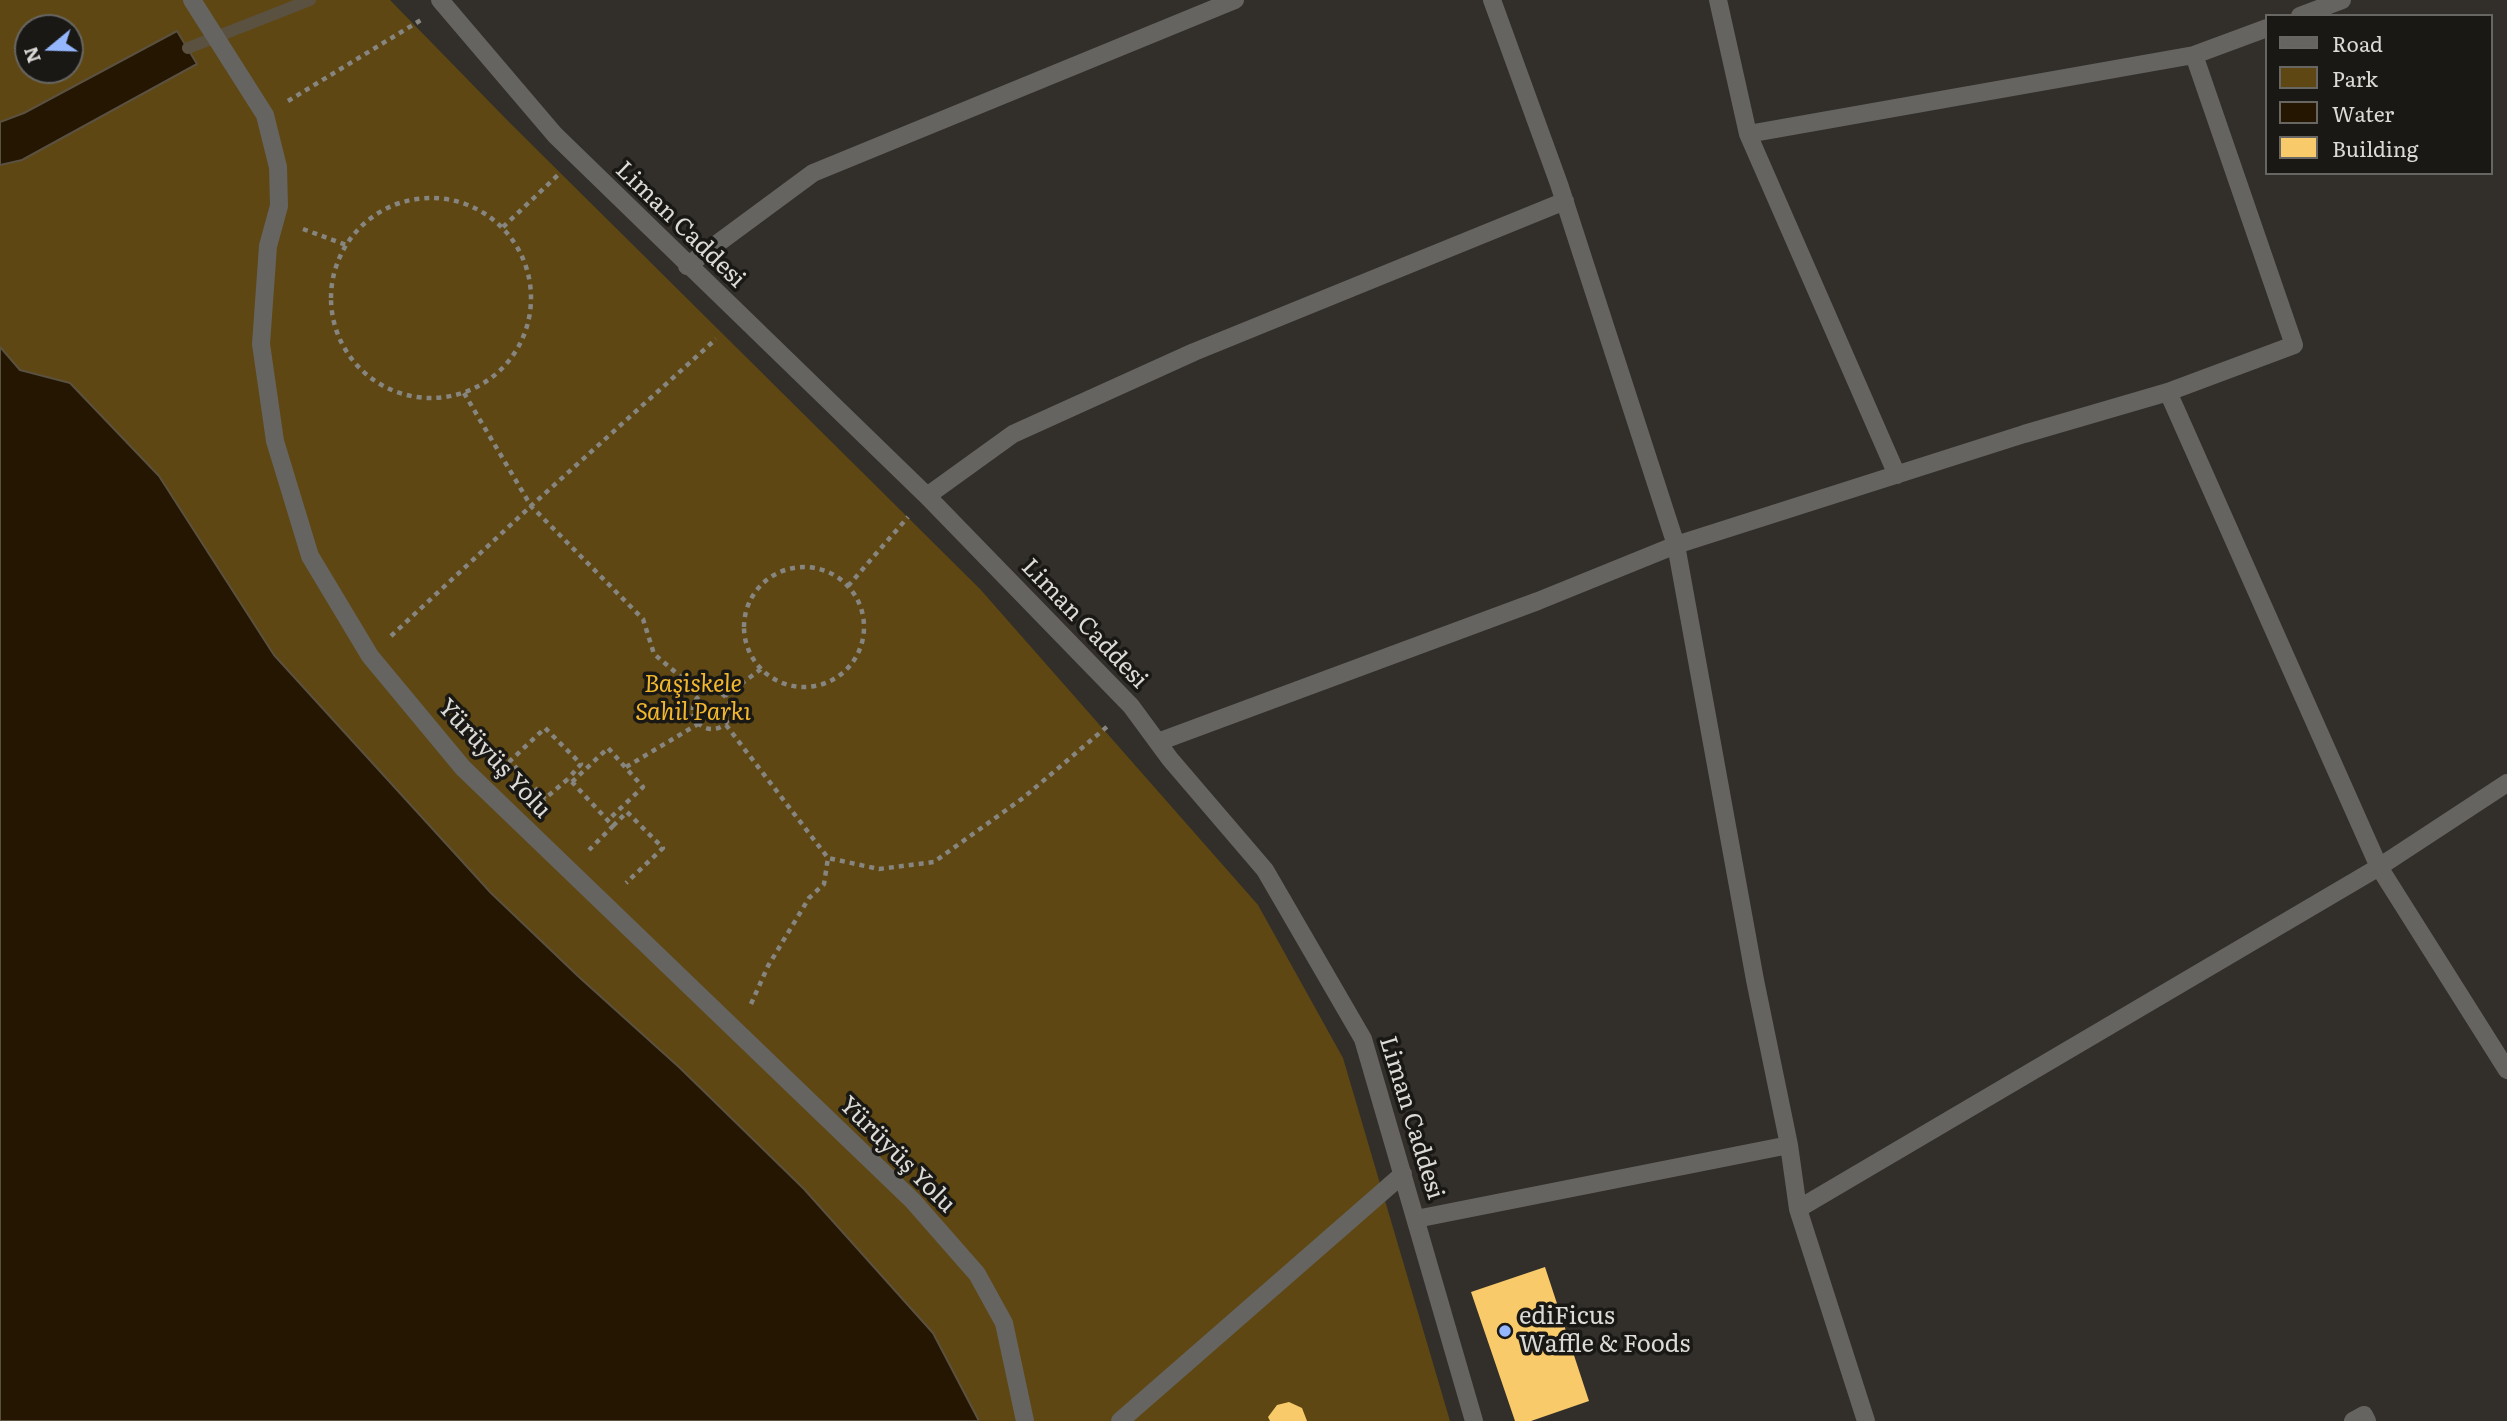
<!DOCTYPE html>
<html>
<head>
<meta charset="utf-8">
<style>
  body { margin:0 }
  #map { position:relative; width:2507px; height:1421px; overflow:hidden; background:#322f2a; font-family:Literata,serif }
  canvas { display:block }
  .legend { position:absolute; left:2265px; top:14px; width:228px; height:161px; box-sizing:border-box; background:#191815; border:2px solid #676662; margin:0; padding:9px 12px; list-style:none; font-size:21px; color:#dbdad6 }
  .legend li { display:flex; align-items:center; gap:14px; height:35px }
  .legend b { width:35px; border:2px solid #676662 }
  .north { position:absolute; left:14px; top:14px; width:70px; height:70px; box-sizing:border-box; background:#191815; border:2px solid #676662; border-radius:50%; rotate:251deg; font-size:19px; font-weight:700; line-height:28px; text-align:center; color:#dbdad6 }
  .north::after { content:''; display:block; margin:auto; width:24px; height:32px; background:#94b7fd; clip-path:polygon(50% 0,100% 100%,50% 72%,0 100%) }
</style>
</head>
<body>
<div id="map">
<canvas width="2507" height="1421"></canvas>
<ul class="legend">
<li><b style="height:9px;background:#656461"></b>Road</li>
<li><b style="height:19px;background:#5e4712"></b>Park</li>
<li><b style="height:19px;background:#241600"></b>Water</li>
<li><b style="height:19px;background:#f9ca6a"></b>Building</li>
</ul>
<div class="north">N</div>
</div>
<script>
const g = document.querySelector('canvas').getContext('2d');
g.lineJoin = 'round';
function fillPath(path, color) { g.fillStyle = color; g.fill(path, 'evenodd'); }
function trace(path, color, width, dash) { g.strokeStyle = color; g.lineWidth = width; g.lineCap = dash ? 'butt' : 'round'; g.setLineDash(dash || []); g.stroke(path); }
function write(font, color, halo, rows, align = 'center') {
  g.font = font + ' Literata,serif'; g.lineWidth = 7; g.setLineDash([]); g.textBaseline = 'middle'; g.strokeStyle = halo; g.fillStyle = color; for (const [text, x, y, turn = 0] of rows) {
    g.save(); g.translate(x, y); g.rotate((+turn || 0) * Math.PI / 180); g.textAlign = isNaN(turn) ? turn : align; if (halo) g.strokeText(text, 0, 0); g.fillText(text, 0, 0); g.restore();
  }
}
const green = new Path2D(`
  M0 0H390L510 123 980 589 1258 905 1343 1058 1450 1421H979L933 1333 804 1189 680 1068 579 977 491 893 274 655 159 476 70 383 20 370 0 347V165L22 160 197 64 176 31 24 113 0 122ZM28 28H70V70H28Z`);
const water = new Path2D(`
  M177 31 197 64 22 160 0 165V122L24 113Z
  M0 347 20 370 70 383 159 476 274 655 491 893 579 977 680 1068 804 1189 933 1333 979 1421H0Z`);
const stream = new Path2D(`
  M188 48 310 0`);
const building = new Path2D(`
  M1545 1267 1589 1401 1531 1421H1515L1471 1292Z
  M1289 1402 1302 1408 1307 1421H1270L1268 1417 1277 1405Z`);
const path = new Path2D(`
  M288 101 421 20
  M331 298a100 100 0 1 1 200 0a100 100 0 1 1-200 0Z
  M503 227 558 175
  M303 229 346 245
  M464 393 531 506 643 619 654 654 701 694
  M744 627a60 60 0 1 1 120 0a60 60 0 1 1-120 0Z
  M848 586 908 517
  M391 636 531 506 716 339
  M693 710a19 19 0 1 1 38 0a19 19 0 1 1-38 0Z
  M725 696 761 669
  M726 725 828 858
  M626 767 698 724
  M572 782 608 748 643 787 607 821
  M545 799 510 761 545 728 581 764 568 779
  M541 802 568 779 572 782 613 826 589 850
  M613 826 627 812 663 848 626 883
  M751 1004 768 966 809 898 824 884 828 858 879 869 934 862 1023 798 1109 725`);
const minor = new Path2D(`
  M192 0 265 115 278 167 279 206 268 246 261 344 275 441 310 556 370 656 463 768 913 1201 977 1274 1004 1323 1025 1421
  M440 0 555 135 927 496 1131 706 1170 759 1265 870 1363 1039 1474 1421
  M1492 0 1559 184 1676 545 1755 980 1789 1145 1798 1209 1866 1421
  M1718 0 1748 134
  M2300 16 2342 0
  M687 266 813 173 1235 0
  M2168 392 2379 867 2507 1070
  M1897 475 1748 134 2194 55 2267 28
  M927 496 1013 434 1194 352 1565 201
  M1158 742 1538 601 1676 545 2024 434 2168 392 2294 345 2194 55
  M1798 1209 2379 867 2507 783
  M1416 1219 1789 1145
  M1120 1421 1403 1174
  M2353 1421 2364 1415 2367 1421`);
const markers = [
  [1505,1331,7,"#94b7fd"]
];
const streetNames = [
  ["Liman Caddesi",680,225,44],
  ["Liman Caddesi",1084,624,46],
  ["Yürüyüş Yolu",494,759,47],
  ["Liman Caddesi",1411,1118,73],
  ["Yürüyüş Yolu",897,1155,45]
];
const parkNames = [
  ["Başiskele",693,685],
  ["Sahil Parkı",693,713]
];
const poiNames = [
  ["ediFicus",1519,1317],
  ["Waffle & Foods",1519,1345]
];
fillPath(green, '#5e4712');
fillPath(water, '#241600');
trace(water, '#5b5140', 2);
trace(stream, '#5b5140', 12);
fillPath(building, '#f9ca6a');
trace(path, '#878580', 4.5, [5, 5]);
trace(minor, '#656461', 18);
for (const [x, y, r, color] of markers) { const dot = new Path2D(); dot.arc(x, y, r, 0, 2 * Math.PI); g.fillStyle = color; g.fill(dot); trace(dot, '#191815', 2.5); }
write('24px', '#dbdad6', '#191815', streetNames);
write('italic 24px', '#f2b72d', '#191815', parkNames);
write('24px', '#dbdad6', '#191815', poiNames, 'left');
</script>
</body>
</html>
